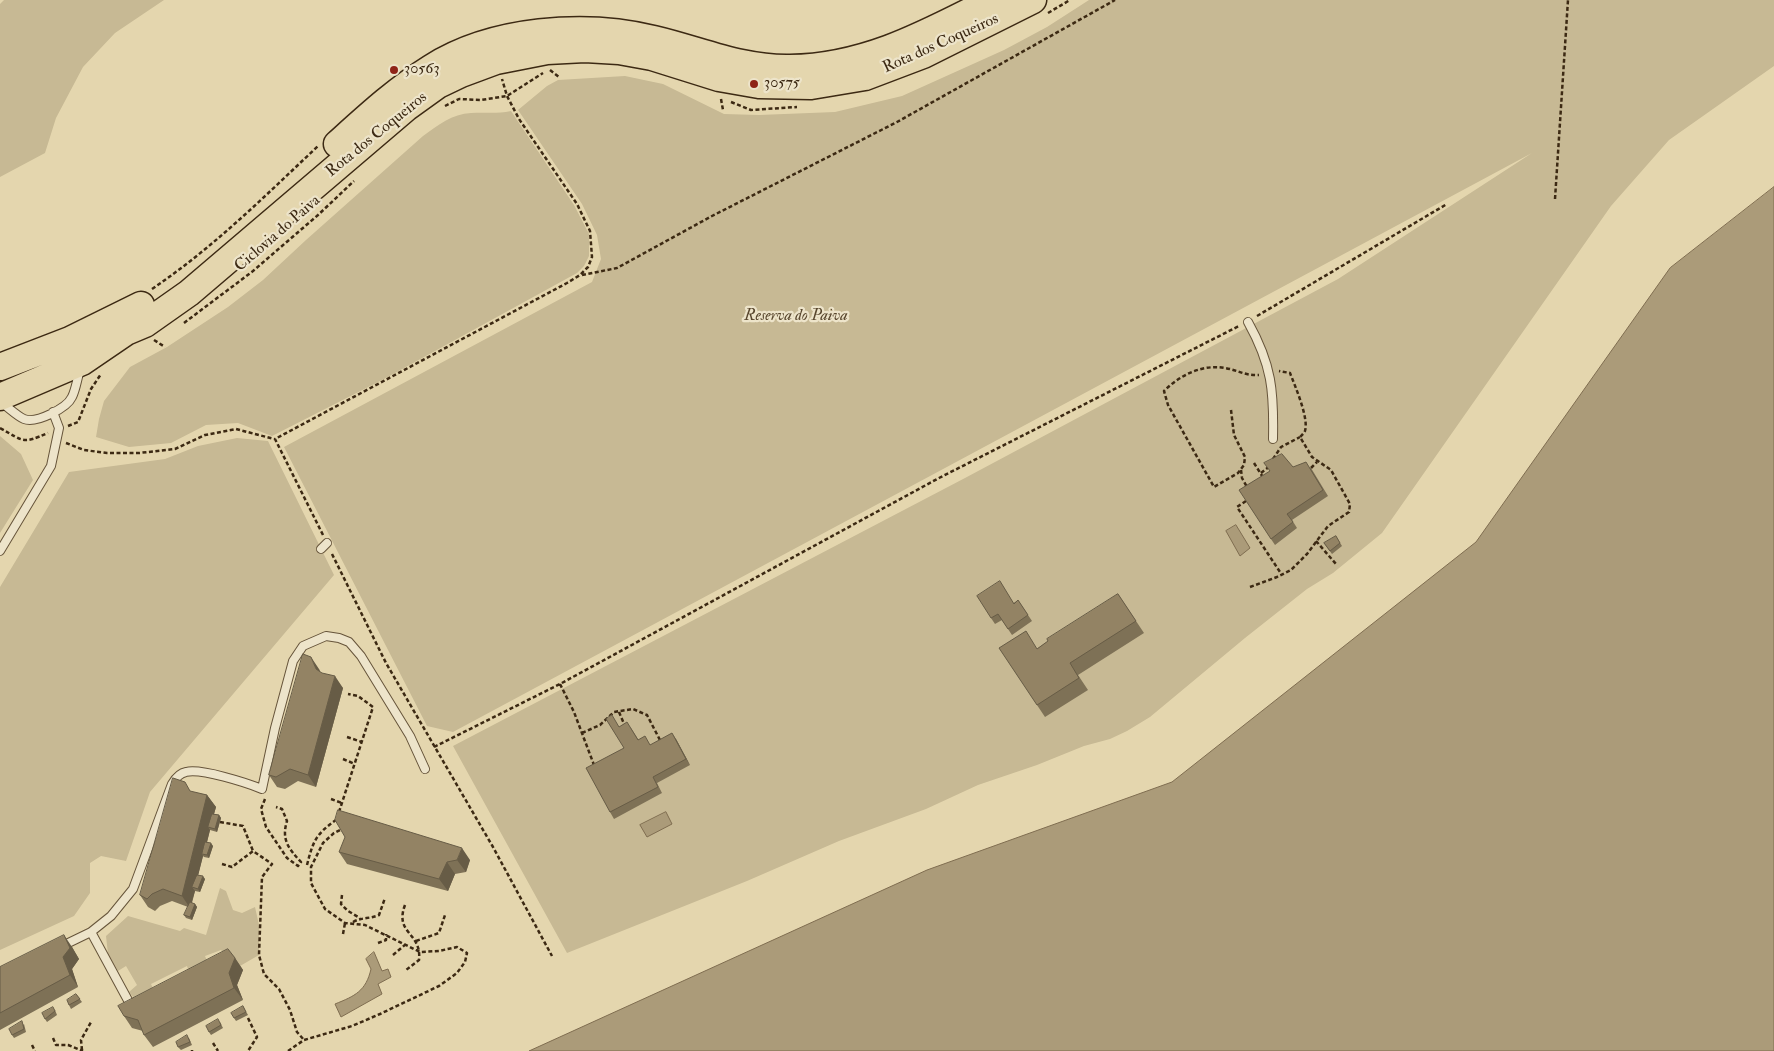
<!DOCTYPE html>
<html>
<head>
<meta charset="utf-8">
<style>
  body { margin:0 }
  canvas { display:block; background:#e4d6ae }
</style>
</head>
<body>
<canvas width="1774" height="1051"></canvas>
<script>
const g = document.querySelector('canvas').getContext('2d');
g.lineJoin = 'round';
function fillPath(path, color) { g.fillStyle = color; g.fill(path, 'evenodd'); }
function trace(path, color, width, dash) { g.strokeStyle = color; g.lineWidth = width; g.lineCap = dash ? 'butt' : 'round'; g.setLineDash(dash || []); g.stroke(path); }
function write(font, color, halo, rows, align = 'center') {
  g.font = font + ' "IM FELL Double Pica",serif'; g.lineWidth = 4.5; g.setLineDash([]); g.textBaseline = 'middle'; g.strokeStyle = halo; g.fillStyle = color; for (const [text, x, y, turn = 0] of rows) {
    g.save(); g.translate(x, y); g.rotate((+turn || 0) * Math.PI / 180); g.textAlign = isNaN(turn) ? turn : align; if (halo) g.strokeText(text, 0, 0); g.fillText(text, 0, 0); g.restore();
  }
}
const green = new Path2D(`
  M4 0H164L115 33 83 67 56 118 45 153 0 177V4Z
  M1089 0H1774V66L1669 140 1611 206 1382 533 1333 573 1307 589 1245 638 1150 717 1127 731 1110 739 1084 746 1037 765 978 785 926 809 839 841 747 881 567 953 453 746 965 478 1338 279 1532 153 453 732 427 726 284 447 592 282 601 259 597 235 582 204 518 110 547 86 558 80 625 76 663 84 724 114 759 115 835 112 902 96 1004 50 1047 27Z
  M511 111 574 205 589 234V256L584 266 577 273 384 379 272 436 238 423 206 425 171 443 129 447 96 437 99 419 104 401 130 367 167 347 228 307 263 280 306 240 423 136C438 125 452 114 471 113 485 112 497 114 511 111Z
  M0 436 21 454 33 480 0 533Z
  M237 438 268 441 334 575 150 792 126 861 101 856 90 863V893L74 916 0 950V587L69 472 165 459 198 446Z
  M220 888 226 891 233 910 242 913 255 907 259 925V955L240 966 233 963 221 950 205 956 210 968 190 976 187 966 151 984 156 995 134 998 129 992 137 985 126 966 118 971 108 954 106 936 128 916 180 931 184 928 206 935Z`);
const water = new Path2D(`
  M1774 187V1051H529L927 870 1172 782 1476 542 1670 268Z
  M1236 525 1250 548 1240 556 1226 531Z
  M666 812 672 824 647 837 640 825Z
  M374 952 382 971 388 969 391 977 378 984 382 994 341 1017 335 1004C355 996 366 991 371 969L366 959Z`);
const path = new Path2D(`
  M1048 13 1070 0
  M550 70 559 77
  M721 99 723 110
  M731 102 751 110 797 107
  M445 106 459 99 481 100 507 96 543 73
  M1555 199 1568 0
  M582 275 617 268 712 216 897 122 1115 0
  M152 289C214 247 265 196 318 146
  M1257 316 1447 204
  M184 323 253 271 318 215 354 181
  M154 340 165 347
  M1231 410 1234 435 1245 457 1244 465 1238 473 1214 487 1168 405 1164 391C1180 375 1202 364 1225 368 1237 370 1246 376 1259 375
  M68 426 78 422 91 389 101 374
  M0 428C25 442 22 444 48 433
  M66 443 84 450 107 453H139L175 449 205 435 236 429 274 439
  M1273 459 1281 447 1300 437
  M1254 463 1264 479
  M1311 468 1317 462
  M1241 470 1242 478 1247 487
  M1261 473 1270 466
  M1246 501 1237 507 1282 575
  M323 535 275 439 567 283 580 275 588 267 592 257 590 231 577 204 519 119 507 96 502 79
  M1316 541 1336 564
  M332 554 386 663 493 847 552 956
  M1250 587 1277 577 1291 570 1307 554 1328 526 1349 512 1350 504 1331 470 1312 457 1300 437C1302 435 1304 433 1305 431 1309 418 1295 386 1290 373L1279 371
  M560 684 574 712 594 765
  M619 712 625 726
  M582 733 600 725 614 712 633 709 647 715 661 742
  M347 737 362 742
  M434 747 560 684 939 478 1239 326
  M343 759 355 764
  M265 799 261 809 266 827 287 858 298 866 301 862C289 849 281 840 287 821L282 809 276 807
  M331 799 342 803
  M339 812 373 707 358 696 348 694
  M220 822 243 826 253 851
  M222 864 232 867 253 851 272 864 262 877 259 955 264 974 279 989 290 1010 297 1032 304 1040
  M307 865C313 841 316 834 336 820
  M342 895 341 904 348 911 360 918
  M405 905C394 934 422 932 419 960L406 970
  M353 922C362 917 370 919 379 915L385 898
  M343 934 345 923
  M416 941 439 933 445 915
  M378 943 386 940V934
  M393 955 406 944
  M248 1018 257 1037 248 1051
  M53 1038 56 1045H68L83 1051
  M213 1043 218 1051
  M32 1045 35 1051
  M82 1050 81 1040 91 1022
  M192 1050V1051
  M288 1051 304 1040 352 1026 380 1014 439 986 457 973 465 962 467 953 457 947 439 951 420 952 365 925 345 923 325 909 311 883V867L323 843 334 833 342 829`);
const service = new Path2D(`
  M1248 322C1272 365 1274 391 1273 439
  M2 403C9 408 17 416 24 419 36 424 67 408 72 397 76 389 77 379 80 370
  M321 549 327 543
  M0 551 51 466 59 428 53 412
  M91 932 130 1004 135 1008
  M60 947 91 932 111 916 133 889 172 784C175 779 180 773 186 772 201 768 247 783 262 789L275 728 293 661 303 646 326 636 339 638 349 642 361 656 410 736 425 769`);
const primary = new Path2D(`
  M337 144C367 117 396 90 431 68 492 29 585 22 654 39 701 50 741 69 790 68 866 67 927 33 992 0
  M0 367 70 340 141 305
  M0 397 82 362 126 332 145 324 189 293 406 108 438 85 461 74 496 61 547 51 585 49 619 51 652 57 719 78 759 85 811 86 865 77 923 55 1033 0`);
const wall = new Path2D(`
  M1293 467 1311 468 1328 496 1292 520 1297 528 1275 545 1271 539Z
  M1336 536 1342 546 1332 554 1324 543Z
  M1118 594 1144 633 1078 675 1088 690 1045 717 1037 705 1038 648Z
  M1018 600 1032 621 1012 635 1002 620 995 624 991 618Z
  M319 669 320 672 343 688 316 787 298 781 285 789 277 787 269 775Z
  M619 727 631 728 638 739 650 745 676 739 690 765 657 783 662 793 614 819 610 812 624 748Z
  M192 792 207 795 216 807 214 814 219 815 221 818 217 832 210 830 207 842 213 846 209 858 204 857 203 856 198 875 205 879 200 892 195 891 192 903 195 904 197 907 192 920 186 918 184 915 188 907 172 901 160 906 155 911 148 907 140 895Z
  M339 852 470 860 466 872 455 874 448 891 347 864Z
  M72 947 79 959 72 969 78 987 0 1030V967Z
  M235 958 243 970 237 985 243 1000 153 1047 144 1035 143 1031 132 1028 124 1016Z
  M76 994 82 1002 71 1009 69 1005Z
  M243 1006 248 1015 236 1021 234 1018Z
  M55 1010 57 1015 47 1022 45 1019Z
  M220 1022 223 1028 211 1035 209 1032Z
  M24 1024 26 1032 14 1038 12 1035Z
  M189 1038 192 1045 181 1050 178 1047Z`);
const shadedWall = new Path2D(`
  M311 657 319 669 324 681 316 669Z
  M335 676 343 688 316 787 308 775Z
  M672 733 676 739 690 765 686 759Z
  M207 795 216 807 210 828 208 827 210 830 204 854H202L203 856 195 888 192 887 195 891 190 908 182 896Z
  M219 815 221 818 217 832 215 829Z
  M211 843 213 846 209 858 207 855Z
  M462 848 470 860 466 872 457 860Z
  M447 862 455 874 448 891 439 879Z
  M203 876 205 879 200 892 198 889Z
  M195 904 197 907 192 920 190 917Z
  M64 935 72 947 79 959 72 969 78 987 70 975 63 957Z
  M235 958 243 970 237 985 243 1000 234 988 229 973Z`);
const building = new Path2D(`
  M1282 454 1293 467 1306 462 1323 490 1287 514 1293 522 1271 539 1239 490 1270 471 1264 463Z
  M1336 536 1340 543 1330 551 1324 543Z
  M1000 581 1014 604 1018 600 1028 615 1008 629 998 614 991 618 977 596Z
  M1118 594 1136 621 1070 663 1079 678 1037 705 999 648 1026 631 1037 649 1048 641 1047 639Z
  M303 654 311 657 316 669 322 673 335 676 308 775 290 769 276 777 269 775Z
  M612 715 619 727 627 722 638 740 645 736 650 745 672 733 686 759 653 777 658 787 610 812 586 768 624 748 606 719Z
  M173 778 185 782 190 791 207 795 182 896 163 889 152 894 147 899 140 895Z
  M338 810 462 848 457 860 447 862 439 879 339 852 345 837 335 820Z
  M212 814 219 815 215 829 208 827Z
  M205 842 211 843 207 855 202 854Z
  M197 875 203 876 198 889 192 887Z
  M190 902 195 904 190 917 184 915Z
  M64 935 70 948 63 957 70 975 0 1013V967Z
  M228 949 235 958 229 973 234 988 144 1035 138 1020 124 1016 118 1006Z
  M76 994 80 999 69 1005 67 1000Z
  M243 1006 246 1012 234 1018 231 1013Z
  M53 1007 55 1011 45 1019 42 1013Z
  M218 1019 221 1025 209 1032 206 1026Z
  M22 1021 24 1029 12 1035 9 1029Z
  M187 1035 190 1042 178 1047 176 1042Z`);
const markers = [
  [394,70,5,"#8f2418"],
  [754,84,5,"#8f2418"]
];
const streetNames = [
  ["Rota dos Coqueiros",941,44,-24],
  ["Rota dos Coqueiros",377,135,-39],
  ["Ciclovia do Paiva",278,234,-41]
];
const poiNames = [
  ["30563",404,70],
  ["30575",764,84]
];
const parkNames = [
  ["Reserva do Paiva",796,317]
];
fillPath(green, '#c7b994');
fillPath(water, '#ab9b79');
trace(water, '#7f6d50', 1);
trace(service, '#66543a', 10);
trace(primary, '#3c2913', 29);
trace(path, '#3c2913', 2.5, [4, 2.5]);
trace(service, '#ede4ca', 8);
trace(primary, '#e4d6ae', 26);
fillPath(wall, '#7e7156');
fillPath(shadedWall, '#675c46');
fillPath(building, '#938364');
trace(building, '#675c46', 1);
for (const [x, y, r, color] of markers) { const dot = new Path2D(); dot.arc(x, y, r, 0, 2 * Math.PI); g.fillStyle = color; g.fill(dot); trace(dot, '#ede4ca', 2); }
write('16px', '#3c2913', '#ede4ca', streetNames);
write('16px', '#3c2913', '#ede4ca', poiNames, 'left');
write('italic 16px', '#58462d', '#ede4ca', parkNames);
</script>
</body>
</html>
